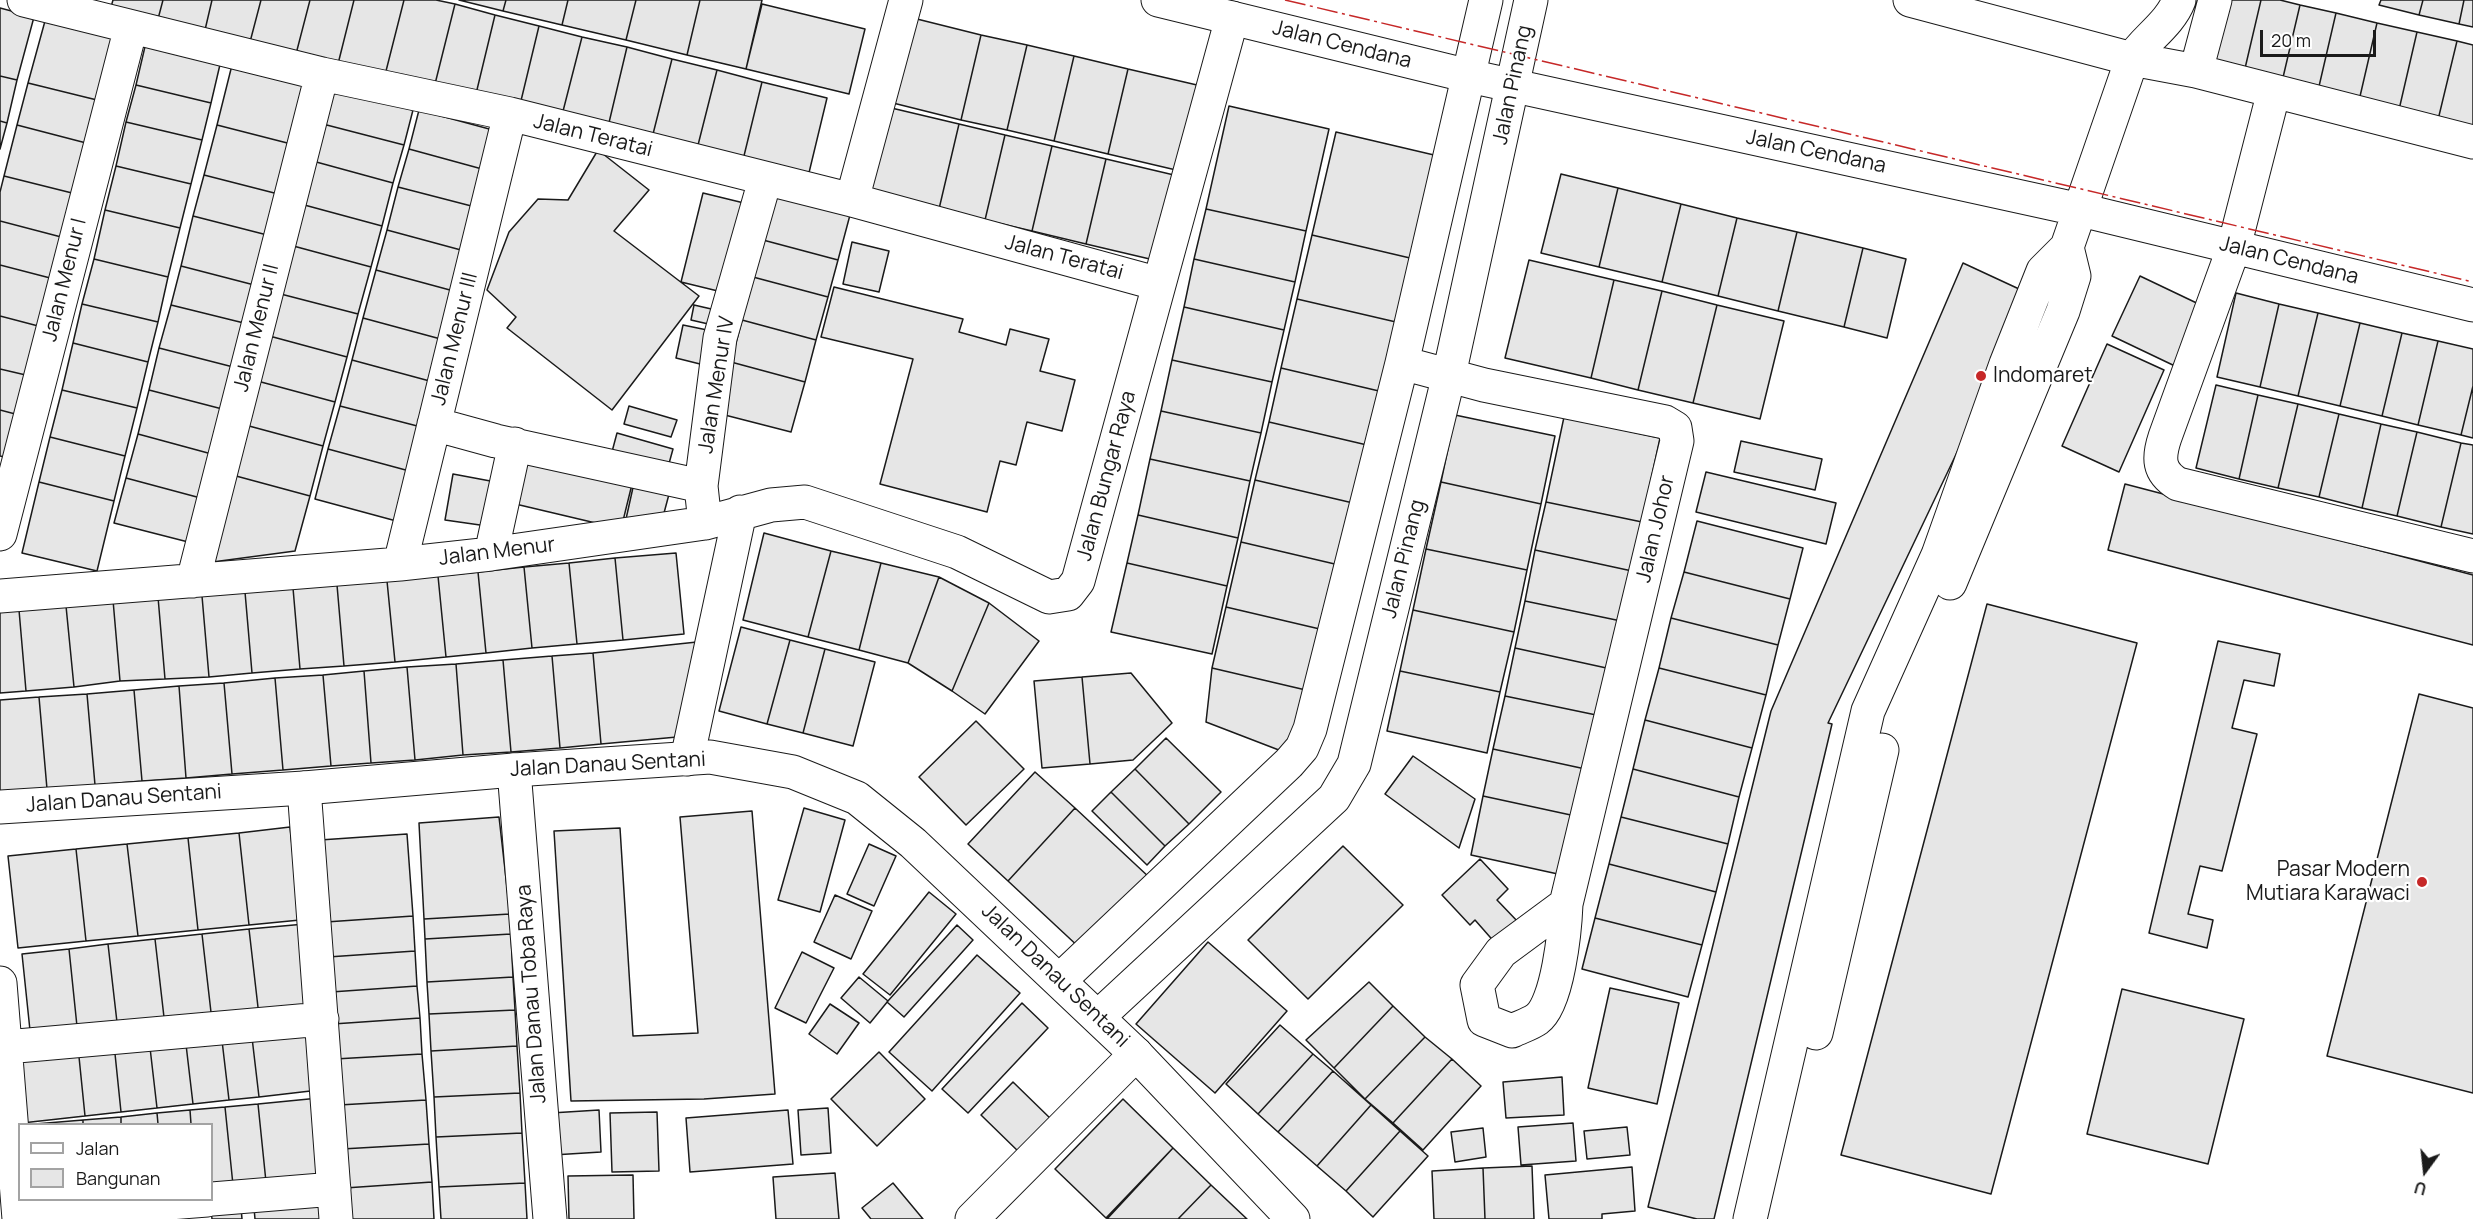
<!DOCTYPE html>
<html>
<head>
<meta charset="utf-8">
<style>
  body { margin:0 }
  #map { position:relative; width:2473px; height:1219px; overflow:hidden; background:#fff; font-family:Manrope,sans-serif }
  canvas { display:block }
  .legend { position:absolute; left:18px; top:1123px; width:195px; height:78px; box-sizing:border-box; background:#fff; border:2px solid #a3a3a3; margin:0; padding:8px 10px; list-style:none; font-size:18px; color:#1a1a1a }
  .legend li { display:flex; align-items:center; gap:12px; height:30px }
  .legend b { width:30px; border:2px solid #a3a3a3 }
  .north { position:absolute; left:2395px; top:1141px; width:60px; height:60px; -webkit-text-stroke:4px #fff; paint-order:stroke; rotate:195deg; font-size:16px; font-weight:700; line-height:24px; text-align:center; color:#1a1a1a }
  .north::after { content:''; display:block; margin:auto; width:21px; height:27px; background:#1a1a1a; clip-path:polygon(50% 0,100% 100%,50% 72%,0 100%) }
  .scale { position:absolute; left:2260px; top:30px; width:116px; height:27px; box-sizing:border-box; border:3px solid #1a1a1a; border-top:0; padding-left:8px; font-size:18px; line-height:21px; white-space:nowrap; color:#1a1a1a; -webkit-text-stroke:4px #fff; paint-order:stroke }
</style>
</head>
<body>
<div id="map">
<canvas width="2473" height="1219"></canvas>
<ul class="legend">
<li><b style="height:8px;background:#fff"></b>Jalan</li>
<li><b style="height:16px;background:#e6e6e6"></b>Bangunan</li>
</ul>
<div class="north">U</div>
<div class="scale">20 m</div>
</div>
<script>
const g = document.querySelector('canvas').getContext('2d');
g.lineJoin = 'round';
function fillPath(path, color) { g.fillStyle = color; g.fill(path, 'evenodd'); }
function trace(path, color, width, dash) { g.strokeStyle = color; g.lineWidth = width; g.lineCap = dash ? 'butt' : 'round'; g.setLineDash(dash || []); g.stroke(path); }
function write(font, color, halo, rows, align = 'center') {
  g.font = font + ' Manrope,sans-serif'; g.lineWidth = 4.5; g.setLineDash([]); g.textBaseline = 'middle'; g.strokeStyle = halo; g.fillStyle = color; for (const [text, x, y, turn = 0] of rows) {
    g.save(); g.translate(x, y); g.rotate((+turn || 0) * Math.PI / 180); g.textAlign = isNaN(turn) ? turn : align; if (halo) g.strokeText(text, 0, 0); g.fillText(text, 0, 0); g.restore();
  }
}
const building = new Path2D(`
  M113 0H163L158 19 111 7Z
  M163 0H212L205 30 158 19Z
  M212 0H261L250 42 205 30Z
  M261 0H310L296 54 250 42Z
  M310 0H354L338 64 296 54Z
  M354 0H404L385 75 338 64Z
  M404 0H436L455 4 434 88 385 75Z
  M459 0H506L503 11Z
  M506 0H568L562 25 503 11Z
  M568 0H636L626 40 562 25Z
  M636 0H700L687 55 626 40Z
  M700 0H762L746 69 687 55Z
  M2220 0H2261L2243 77 2205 68Z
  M2261 0H2280L2300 5 2281 86 2243 77Z
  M2381 0H2423L2419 15 2379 5Z
  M2423 0H2464L2459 24 2419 15Z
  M2464 0H2473V27L2459 24Z
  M455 4 495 15 475 98 434 88Z
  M762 4 865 29 849 94 746 69Z
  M2300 5 2336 13 2317 95 2281 86Z
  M0 8 34 17 17 80 0 76Z
  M2336 13 2377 23 2358 105 2317 95Z
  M495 15 539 26 519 109 475 98Z
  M905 16 981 35 961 120 885 101Z
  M45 21 117 39 101 101 28 83Z
  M2377 23 2417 32 2398 114 2358 105Z
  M539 26 582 37 561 119 519 109Z
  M2417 32 2457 41 2437 124 2398 114Z
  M981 35 1027 45 1007 130 961 120Z
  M582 37 627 47 607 131 561 119Z
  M147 38 222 56 211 103 136 85Z
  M2457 41 2473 45V132L2437 124Z
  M1027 45 1074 56 1054 141 1007 130Z
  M627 47 672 59 651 142 607 131Z
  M1074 56 1128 69 1108 154 1054 141Z
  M672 59 717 70 696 153 651 142Z
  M232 65 314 86 299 146 217 125Z
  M1128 69 1197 85 1176 170 1108 154Z
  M717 70 762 82 742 164 696 153Z
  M0 76 17 80 7 123 0 121Z
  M762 82 827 98 807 181 742 164Z
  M28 83 101 101 90 144 17 125Z
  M136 85 211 103 202 140 126 122Z
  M328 87 413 110 404 145 319 123Z
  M883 106 959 124 939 209 863 191Z
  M1229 106 1329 129 1306 231 1206 209Z
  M419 110 504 133 493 172 409 149Z
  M0 121 7 123 0 149Z
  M126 122 202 140 191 184 116 166Z
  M319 123 404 145 393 183 309 160Z
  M959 124 1005 135 985 220 939 209Z
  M17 125 90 144 76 194 4 176Z
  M217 125 299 146 286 196 204 175Z
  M1336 132 1434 155 1410 258 1312 235Z
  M1005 135 1052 146 1032 231 985 220Z
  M1052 146 1106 159 1086 244 1032 231Z
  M409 149 493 172 483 209 398 187Z
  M598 150 649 190 614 231 699 296 612 410 507 328 516 317 487 290 509 232 538 199 568 200Z
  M1106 159 1174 175 1154 260 1086 244Z
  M309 160 393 183 382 226 297 203Z
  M116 166 191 184 180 228 105 210Z
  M1561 174 1618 188 1599 267 1541 253Z
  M204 175 286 196 275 237 193 216Z
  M4 176 76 194 65 238 0 221V192Z
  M398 187 483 209 472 253 387 230Z
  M1618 188 1681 204 1662 282 1599 267Z
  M703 193 744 203 722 292 681 282Z
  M775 195 850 215 838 260 763 240Z
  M297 203 382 226 371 267 286 244Z
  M1681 204 1737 218 1718 296 1662 282Z
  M1206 209 1306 231 1295 282 1194 259Z
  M105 210 180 228 168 277 94 259Z
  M193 216 275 237 262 287 181 266Z
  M1737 218 1797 232 1778 311 1718 296Z
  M0 221 65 238 54 279 0 265Z
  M387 230 472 253 461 293 376 270Z
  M1797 232 1863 248 1844 327 1778 311Z
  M1312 235 1410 258 1396 322 1297 299Z
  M763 240 838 260 828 297 753 277Z
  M852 242 889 251 879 292 843 284Z
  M286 244 371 267 358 314 273 292Z
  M1863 248 1906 259 1887 338 1844 327Z
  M94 259 168 277 158 322 82 304Z
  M1194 259 1295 282 1284 330 1184 307Z
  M1529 260 1614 280 1591 378 1505 358Z
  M1963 263 2032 295 1828 723 1832 724 1714 1219H1697L1648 1207 1771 711Z
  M0 265 54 279 42 327 0 316Z
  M181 266 262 287 252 325 171 305Z
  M376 270 461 293 448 341 363 318Z
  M2140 276 2205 307 2177 367 2112 336Z
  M753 277 828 297 816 340 742 320Z
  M1614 280 1662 291 1638 390 1591 378Z
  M834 287 963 319 959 332 1006 345 1010 329 1049 339 1040 371 1075 380 1062 431 1027 422 1016 465 1000 461 987 512 880 484 913 359 821 337Z
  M1662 291 1717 305 1693 403 1638 390Z
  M273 292 358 314 347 357 262 334Z
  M2236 293 2279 304 2260 387 2217 377Z
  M1297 299 1396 322 1379 391 1281 368Z
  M82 304 158 322 148 362 73 343Z
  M2279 304 2318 313 2298 396 2260 387Z
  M171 305 252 325 241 369 159 348Z
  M694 305 720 311 717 326 691 320Z
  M1717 305 1784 321 1760 419 1693 403Z
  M1184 307 1284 330 1272 382 1172 360Z
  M2318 313 2360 323 2340 406 2298 396Z
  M0 316 42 327 30 376 0 369Z
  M363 318 448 341 437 383 352 360Z
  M742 320 816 340 805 382 731 362Z
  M2360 323 2402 333 2382 416 2340 406Z
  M683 325 712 331 704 365 676 358Z
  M2402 333 2438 341 2418 425 2382 416Z
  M262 334 347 357 335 402 250 379Z
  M2438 341 2473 349V386L2461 435 2418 425Z
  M73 343 148 362 137 408 62 390Z
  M2107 344 2164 370 2119 472 2062 446Z
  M159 348 241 369 230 411 149 390Z
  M352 360 437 383 425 428 340 406Z
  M1172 360 1272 382 1261 433 1161 411Z
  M731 362 805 382 791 432 717 413Z
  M1281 368 1379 391 1367 445 1269 422Z
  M0 369 30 376 19 415 0 410Z
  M250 379 335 402 323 446 238 423Z
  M2216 385 2258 395 2239 479 2196 468Z
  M2473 386V438L2461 435Z
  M62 390 137 408 125 456 50 437Z
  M149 390 230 411 219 456 138 434Z
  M2258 395 2298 404 2278 488 2239 479Z
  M2298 404 2339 414 2319 497 2278 488Z
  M340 406 425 428 413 472 328 449Z
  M629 406 677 420 671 437 624 424Z
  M0 410 19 415 8 458 0 456Z
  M1161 411 1261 433 1250 481 1150 459Z
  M2339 414 2381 424 2362 508 2319 497Z
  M1455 415 1555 436 1541 504 1441 482Z
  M1564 417 1660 438 1642 522 1546 502Z
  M1269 422 1367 445 1353 503 1255 480Z
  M238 423 323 446 310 496 225 473Z
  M2381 424 2417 432 2397 516 2362 508Z
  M2417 432 2461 443 2441 527 2397 516Z
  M617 433 673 449 665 478 609 463Z
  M138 434 219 456 208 500 126 478Z
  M50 437 125 456 114 501 39 482Z
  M1741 441 1822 459 1815 490 1734 472Z
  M2461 443 2473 445V534L2441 527Z
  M328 449 413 472 400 522 315 499Z
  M519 449 634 476 621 529 507 502Z
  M1150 459 1250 481 1238 538 1138 515Z
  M1706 472 1836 503 1826 544 1696 512Z
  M225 473 310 496 295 551 205 563Z
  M453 474 501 483 494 527 445 520Z
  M636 474 672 483 660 528 626 519Z
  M126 478 208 500 196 544 114 523Z
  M1255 480 1353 503 1339 565 1241 542Z
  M39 482 114 501 97 571 22 553Z
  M1441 482 1541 504 1527 570 1426 549Z
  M2125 484 2473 575V645L2108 550Z
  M1546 502 1642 522 1632 571 1535 550Z
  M1138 515 1238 538 1227 586 1127 563Z
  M1697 521 1803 548 1790 599 1684 572Z
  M764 533 831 551 808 637 743 620Z
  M1241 542 1339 565 1324 630 1226 607Z
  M1426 549 1527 570 1514 632 1413 610Z
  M1535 550 1632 571 1621 621 1525 601Z
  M831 551 881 563 859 650 808 637Z
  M676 553 684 634 623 640 615 558Z
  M615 558 623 640 577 644 569 563Z
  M569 563 577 644 532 648 524 567Z
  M881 563 939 577 908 663 859 650Z
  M1127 563 1227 586 1212 654 1111 632Z
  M524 567 532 648 486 653 478 572Z
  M478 572 486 653 446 657 438 576Z
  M1684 572 1790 599 1778 645 1671 618Z
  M438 576 446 657 395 662 387 581Z
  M939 577 989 603 952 691 908 663Z
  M387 581 395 662 344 666 337 585Z
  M337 585 344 666 300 669 293 588Z
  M293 588 300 669 252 673 245 592Z
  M245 592 252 673 209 677 202 596Z
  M202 596 209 677 165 679 158 597Z
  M158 597 165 679 120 681 113 600Z
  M113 600 120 681 74 687 66 606Z
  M1525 601 1621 621 1611 669 1515 648Z
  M989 603 1039 641 985 714 952 691Z
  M1987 604 2137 643 1991 1194 1841 1155Z
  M66 606 74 687 26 691 19 610Z
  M1226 607 1324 630 1310 691 1212 668Z
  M19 610 26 691 0 693V611Z
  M1413 610 1514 632 1500 692 1400 671Z
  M1671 618 1778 645 1766 695 1659 668Z
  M741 627 790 640 767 724 719 711Z
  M790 640 825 649 803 733 767 724Z
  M2218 641 2280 654 2274 686 2244 680 2232 728 2257 734 2222 871 2200 866 2188 914 2213 920 2207 948 2149 933Z
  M697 642 677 737 601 744 593 653Z
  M1515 648 1611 669 1601 716 1505 696Z
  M825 649 875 662 853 746 803 733Z
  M593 653 601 744 560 748 552 656Z
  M552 656 560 748 511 752 503 660Z
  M503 660 511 752 463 755 456 664Z
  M456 664 463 755 415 760 407 667Z
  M407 667 415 760 371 763 364 671Z
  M1212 668 1310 691 1284 752 1206 722Z
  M1659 668 1766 695 1752 748 1645 720Z
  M364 671 371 763 331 766 323 675Z
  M1400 671 1500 692 1487 753 1387 731Z
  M1131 673 1172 723 1133 760 1090 764 1082 677Z
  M323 675 331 766 283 770 275 678Z
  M1082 677 1090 764 1042 768 1034 681Z
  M275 678 283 770 232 774 224 683Z
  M224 683 232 774 186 778 179 686Z
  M179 686 186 778 142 781 134 690Z
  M134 690 142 781 95 785 87 694Z
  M87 694 95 785 47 789 39 697Z
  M2419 694 2473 708V1093L2327 1056Z
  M1505 696 1601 716 1590 770 1493 749Z
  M39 697 47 789 0 793V700Z
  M1645 720 1752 748 1739 797 1633 769Z
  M976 721 1024 769 966 825 919 777Z
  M1166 738 1221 792 1189 824 1135 769Z
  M1493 749 1590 770 1580 817 1483 796Z
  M1413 756 1475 799 1459 848 1385 794Z
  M1135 769 1189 824 1165 846 1111 792Z
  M1633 769 1739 797 1728 844 1621 817Z
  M1035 772 1075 808 1008 881 968 844Z
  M1111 792 1165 846 1147 865 1092 811Z
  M1483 796 1580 817 1567 876 1471 855Z
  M804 808 845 820 820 912 778 900Z
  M1075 808 1150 878 1082 950 1008 881Z
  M752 811 775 1094 704 1099 571 1101 554 831 620 828 633 1036 698 1033 680 817Z
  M499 817 510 914 424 919 419 823Z
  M1621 817 1728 844 1716 892 1609 864Z
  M290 827 300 920 249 925 239 833Z
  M239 833 249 925 198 930 188 838Z
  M407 834 413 916 326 922 320 840Z
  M188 838 198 930 138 936 127 844Z
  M127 844 138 936 86 941 76 849Z
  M869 844 896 856 874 906 847 894Z
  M1343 846 1403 905 1308 999 1248 940Z
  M76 849 86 941 18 948 8 856Z
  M1480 859 1508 889 1497 900 1520 924 1497 945 1475 920 1470 925 1442 895Z
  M1609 864 1716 892 1702 945 1595 918Z
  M929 892 956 914 890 995 863 974Z
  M835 895 872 911 851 959 814 942Z
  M510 914 511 934 425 939 424 919Z
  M413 916 415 951 328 957 326 922Z
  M1595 918 1702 945 1688 997 1582 969Z
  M305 924 314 1010 259 1016 249 929Z
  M957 925 973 940 904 1017 887 1002Z
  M249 929 259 1016 212 1021 202 934Z
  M202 934 212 1021 165 1026 155 939Z
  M511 934 513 977 427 982 425 939Z
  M155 939 165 1026 118 1031 108 944Z
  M1208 942 1287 1011 1215 1093 1136 1024Z
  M108 944 118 1031 78 1036 69 949Z
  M69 949 78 1036 31 1040 22 954Z
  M415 951 417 986 331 992 328 957Z
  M802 952 834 968 806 1023 775 1008Z
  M977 955 1020 993 932 1091 889 1052Z
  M513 977 515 1010 429 1014 427 982Z
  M859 977 888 1001 870 1023 841 998Z
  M1369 982 1393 1006 1334 1068 1306 1040Z
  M417 986 420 1018 333 1024 331 992Z
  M1610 988 1679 1003 1657 1104 1588 1088Z
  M2122 989 2244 1019 2208 1164 2087 1134Z
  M1022 1003 1048 1028 968 1113 942 1089Z
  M830 1004 859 1023 837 1054 809 1034Z
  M1393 1006 1425 1037 1365 1099 1334 1068Z
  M515 1010 517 1046 431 1051 429 1014Z
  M420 1018 422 1054 335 1059 333 1024Z
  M311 1022 319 1090 259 1097 251 1029Z
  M1280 1025 1313 1054 1258 1114 1226 1084Z
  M251 1029 259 1097 229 1100 221 1032Z
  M221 1032 229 1100 193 1104 185 1036Z
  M185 1036 193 1104 157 1108 149 1039Z
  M1425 1037 1452 1059 1393 1123 1365 1099Z
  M149 1039 157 1108 121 1112 114 1044Z
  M114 1044 121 1112 85 1116 78 1047Z
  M517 1046 520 1093 434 1097 431 1051Z
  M78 1047 85 1116 22 1123 14 1054Z
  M879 1052 925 1099 877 1146 831 1099Z
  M422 1054 426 1100 339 1105 335 1059Z
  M1313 1054 1333 1071 1278 1132 1258 1114Z
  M1452 1059 1481 1086 1423 1150 1393 1123Z
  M1333 1071 1371 1105 1317 1166 1278 1132Z
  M1562 1077 1564 1115 1506 1118 1503 1082Z
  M1013 1082 1054 1122 1022 1155 981 1115Z
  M520 1093 522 1133 436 1137 434 1097Z
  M319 1098 326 1176 266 1182 258 1104Z
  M1123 1099 1173 1148 1106 1218 1055 1169Z
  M426 1100 429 1144 342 1149 339 1105Z
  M258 1104 266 1182 233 1185 225 1107Z
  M1371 1105 1400 1131 1346 1191 1317 1166Z
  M225 1107 233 1185 212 1187V1124H191L190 1110Z
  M828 1108 831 1153 801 1155 798 1110Z
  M190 1110 191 1124H158L157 1113Z
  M599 1110 601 1152 553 1155 551 1113Z
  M788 1110 793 1164 690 1172 686 1118Z
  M657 1112 659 1171 612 1172 610 1113Z
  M157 1113 158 1124H121V1117Z
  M121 1117V1124H83V1120Z
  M83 1120V1124H35Z
  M1573 1123 1576 1161 1521 1165 1518 1127Z
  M1627 1127 1630 1155 1587 1159 1584 1131Z
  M1483 1128 1486 1157 1455 1162 1451 1132Z
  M1400 1131 1428 1156 1373 1217 1346 1191Z
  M522 1133 525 1183 439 1187 436 1137Z
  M429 1144 432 1182 345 1188 342 1149Z
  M1173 1148 1211 1185 1178 1219H1107Z
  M1532 1166 1534 1219H1485L1483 1168Z
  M1632 1167 1635 1211 1602 1214V1219H1549L1545 1175Z
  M1483 1168 1485 1219H1434L1432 1171Z
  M835 1173 839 1219H776L773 1177Z
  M633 1175 634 1219H569L568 1176Z
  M432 1182 434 1219H347L345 1188Z
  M525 1183 527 1219H441L439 1187Z
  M893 1183 923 1219H871L862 1208Z
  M1211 1185 1247 1219H1178Z
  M324 1202 325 1219H255L254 1208Z
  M241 1207 242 1219H212L211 1209Z`);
const minor = new Path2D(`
  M24 0 322 74 510 114 852 200 1159 284
  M2179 0C2170 24 2145 39 2132 59L2196 71 2473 142
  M2196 71 2215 0
  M2274 91 2234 247 2165 437C2158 458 2158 472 2178 484L2473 556
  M852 200 906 0
  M2081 210 2473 305
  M1402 363 1484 385 1665 422 1675 428 1677 441 1566 904C1565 929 1558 1004 1537 1019 1530 1024 1520 1027 1512 1031L1484 1020 1477 985 1501 952 1566 904
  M434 424 496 441 701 486
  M705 523 701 486 720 338 765 180
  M0 534 131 27
  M491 554 515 444
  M400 564 510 114
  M193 581 322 74
  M0 596 400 564 491 554 705 523 771 505 805 502 957 552 1049 597 1068 594 1078 581 1232 18
  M687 759 740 512
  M514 770 550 1219
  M304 788 336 1219
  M1060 980 1289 763 1302 748 1310 729 1402 363 1486 0
  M0 983 19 1219
  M1098 1017 1334 798 1354 764 1449 375 1531 0
  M6 1047 322 1019
  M212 1199 334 1189
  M19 1215 207 1200
  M972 1219 1136 1054`);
const tertiary = new Path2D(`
  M1158 0 1469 76 2081 210
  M1950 583 2063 311 2074 276 2067 247
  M0 807 304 788 514 770 710 757 793 772 857 798 913 843 1136 1054 1293 1219
  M1816 1033 1882 750
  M1750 1219 1868 711 1938 555 2006 364 2043 271 2067 247 2132 59 1910 0`);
const power = new Path2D(`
  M1285 0 2473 282`);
const markers = [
  [1981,376,6,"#c62828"],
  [2422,882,6,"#c62828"]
];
const streetNames = [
  ["Jalan Cendana",1342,45,14],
  ["Jalan Pinang",1513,85,-78],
  ["Jalan Teratai",593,136,14],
  ["Jalan Cendana",1816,152,12],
  ["Jalan Teratai",1064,258,15],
  ["Jalan Cendana",2289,261,14],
  ["Jalan Menur I",65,280,-76],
  ["Jalan Menur II",257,328,-76],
  ["Jalan Menur III",455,339,-76],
  ["Jalan Menur IV",717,385,-81],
  ["Jalan Bungar Raya",1107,476,-75],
  ["Jalan Johor",1656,529,-77],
  ["Jalan Menur",497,552,-7],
  ["Jalan Pinang",1404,559,-76],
  ["Jalan Danau Sentani",608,765,-3],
  ["Jalan Danau Sentani",124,799,-4],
  ["Jalan Danau Sentani",1055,976,44],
  ["Jalan Danau Toba Raya",532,994,-94]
];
const poiNames = [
  ["Indomaret",1993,376],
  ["Pasar Modern",2410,870,"right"],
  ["Mutiara Karawaci",2410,894,"right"]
];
fillPath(building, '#e6e6e6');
trace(building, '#1a1a1a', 1.5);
trace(minor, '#1a1a1a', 35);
trace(tertiary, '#1a1a1a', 35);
trace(minor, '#fff', 33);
trace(tertiary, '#fff', 33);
trace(power, '#c62828', 1.5, [21, 4.5, 3, 4.5]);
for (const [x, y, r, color] of markers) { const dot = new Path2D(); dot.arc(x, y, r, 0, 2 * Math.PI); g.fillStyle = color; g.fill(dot); trace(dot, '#fff', 2); }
write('21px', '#1a1a1a', '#fff', streetNames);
write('21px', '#1a1a1a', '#fff', poiNames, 'left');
</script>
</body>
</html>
